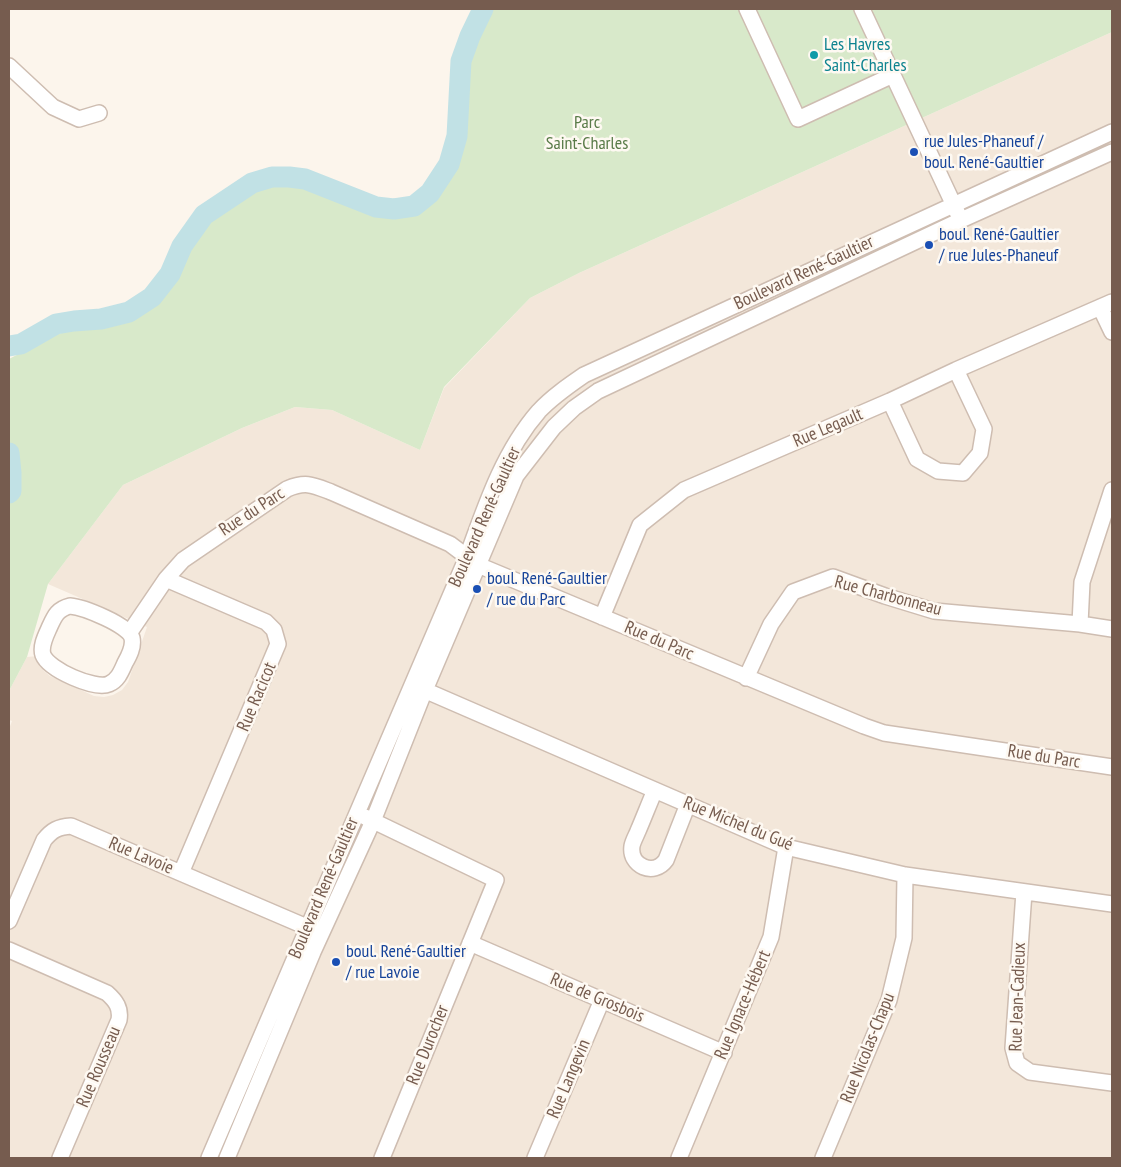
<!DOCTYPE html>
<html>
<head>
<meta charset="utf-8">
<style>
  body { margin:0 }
  #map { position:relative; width:1121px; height:1167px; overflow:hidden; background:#fcf5ec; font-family:"PT Sans Narrow",sans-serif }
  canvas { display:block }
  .frame { position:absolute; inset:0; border:10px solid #765c4f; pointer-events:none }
</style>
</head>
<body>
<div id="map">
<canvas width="1121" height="1167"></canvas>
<div class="frame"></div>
</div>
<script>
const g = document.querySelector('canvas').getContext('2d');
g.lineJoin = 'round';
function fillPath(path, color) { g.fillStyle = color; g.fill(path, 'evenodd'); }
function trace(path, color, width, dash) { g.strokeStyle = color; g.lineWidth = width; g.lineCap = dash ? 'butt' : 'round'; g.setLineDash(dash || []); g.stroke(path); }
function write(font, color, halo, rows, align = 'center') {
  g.font = font + ' "PT Sans Narrow",sans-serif'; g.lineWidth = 5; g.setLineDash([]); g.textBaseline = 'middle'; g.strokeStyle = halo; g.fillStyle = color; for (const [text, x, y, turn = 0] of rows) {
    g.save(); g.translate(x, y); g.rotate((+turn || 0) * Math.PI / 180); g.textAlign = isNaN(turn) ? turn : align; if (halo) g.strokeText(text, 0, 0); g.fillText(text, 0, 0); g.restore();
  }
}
const residential = new Path2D(`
  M1112 32V1158H9V729L12 721 9 720V691L27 657 38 656 39 664 44 671 50 676 94 696 104 697 113 695 122 690 128 682 147 627 48 584 123 485 242 428 295 407 332 410 420 450 444 388 530 298 579 273Z`);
const green = new Path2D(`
  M493 9H1112V32L579 273 530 298 444 387 420 450 332 410 295 407 242 428 123 485 48 584 27 657 9 691V493C15 481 9 463 9 450 8 420 9 390 9 359L57 334 126 320 146 310 164 296 176 282 200 231 214 216 254 190 270 186H290L316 190 368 213 391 218 409 216 423 210 438 197 450 180 459 153 467 73 475 47Z`);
const river = new Path2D(`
  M9 346 21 344 56 324 74 321 101 319 129 312 152 297 170 274 182 246 204 215 252 183 272 177H289L305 179 376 207 394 209 414 206 430 193 449 164 457 136 461 61 470 36 483 9
  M9 453 11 473V491L9 493`);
const minor = new Path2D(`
  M747 9 798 119 893 75
  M862 9 958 214
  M9 66 53 107 79 119 99 113
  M1100 307 1112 332
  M890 401 917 459 938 471 963 473 980 453 984 429 956 370
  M166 579 266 622 274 630 278 644 181 873
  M70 606C83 607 129 625 132 638 134 647 129 656 125 663 121 672 118 680 109 684 95 690 49 670 43 655 40 646 46 635 50 626 55 615 58 609 70 606Z
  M602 617 640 525 684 490 890 401 956 370 1112 302
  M1080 624 1082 582 1112 490
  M130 632 166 579 183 560 287 489C306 481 313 485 331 492L450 544 478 565 864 726 884 733 1112 767
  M746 678 771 624 793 592 833 577 885 596 934 611 1080 624 1112 629
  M415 686 786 847 905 875 1112 904
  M655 790C649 804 644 817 638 831 636 836 633 841 632 846 629 866 654 877 666 860L688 804
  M365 817 496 880 382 1158
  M1024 892 1013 1048 1017 1063 1030 1072 1112 1083
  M9 921 44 840C52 830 58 827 71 826L316 931
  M470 943 724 1053
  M9 950 107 993C116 1001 121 1008 119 1020L60 1158
  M209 1158 467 557C485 507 503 452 539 411 552 397 568 386 584 375L1112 132
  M227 1158 313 952 373 821 425 690 516 476 554 427 574 408 598 391 961 220 1112 152
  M535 1158 602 1000
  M679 1158 771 937 786 847
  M823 1158 889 1000 904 938 905 875`);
const markers = [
  [814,55,5,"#0f9aa8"],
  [914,152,5,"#1a4fb4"],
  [929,245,5,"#1a4fb4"],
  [477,589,5,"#1a4fb4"],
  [336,962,5,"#1a4fb4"]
];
const cultureNames = [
  ["Les Havres",824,45],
  ["Saint-Charles",824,66]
];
const parkNames = [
  ["Parc",587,123],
  ["Saint-Charles",587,144]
];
const transitNames = [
  ["rue Jules-Phaneuf /",924,142],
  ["boul. René-Gaultier",924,163],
  ["boul. René-Gaultier",939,235],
  ["/ rue Jules-Phaneuf",939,256],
  ["boul. René-Gaultier",487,579],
  ["/ rue du Parc",487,600],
  ["boul. René-Gaultier",346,952],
  ["/ rue Lavoie",346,973]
];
const streetNames = [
  ["Boulevard René-Gaultier",804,273,-25],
  ["Rue Legault",828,428,-23],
  ["Rue du Parc",252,512,-33],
  ["Boulevard René-Gaultier",485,517,-66],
  ["Rue Charbonneau",888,596,15],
  ["Rue du Parc",659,641,23],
  ["Rue Racicot",257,697,-67],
  ["Rue du Parc",1044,757,9],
  ["Rue Michel du Gué",738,824,22],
  ["Rue Lavoie",141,856,23],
  ["Boulevard René-Gaultier",324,888,-67],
  ["Rue Jean-Cadieux",1018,997,-88],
  ["Rue de Grosbois",597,998,23],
  ["Rue Ignace-Hébert",743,1005,-67],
  ["Rue Durocher",428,1045,-68],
  ["Rue Nicolas-Chapu",868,1048,-68],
  ["Rue Rousseau",99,1067,-67],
  ["Rue Langevin",569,1079,-67]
];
fillPath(residential, '#f3e7da');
fillPath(green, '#d8e9ca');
trace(river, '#c1e1e5', 21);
trace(minor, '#cebdb1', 18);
trace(minor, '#fff', 15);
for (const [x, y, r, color] of markers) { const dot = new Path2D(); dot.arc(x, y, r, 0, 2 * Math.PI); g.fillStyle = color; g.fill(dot); trace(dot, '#fef9f2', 2); }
write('18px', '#0d838f', '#fef9f2', cultureNames, 'left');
write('18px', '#597b48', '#fef9f2', parkNames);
write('18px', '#164399', '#fef9f2', transitNames, 'left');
write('18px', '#765c4f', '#fef9f2', streetNames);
</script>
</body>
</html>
